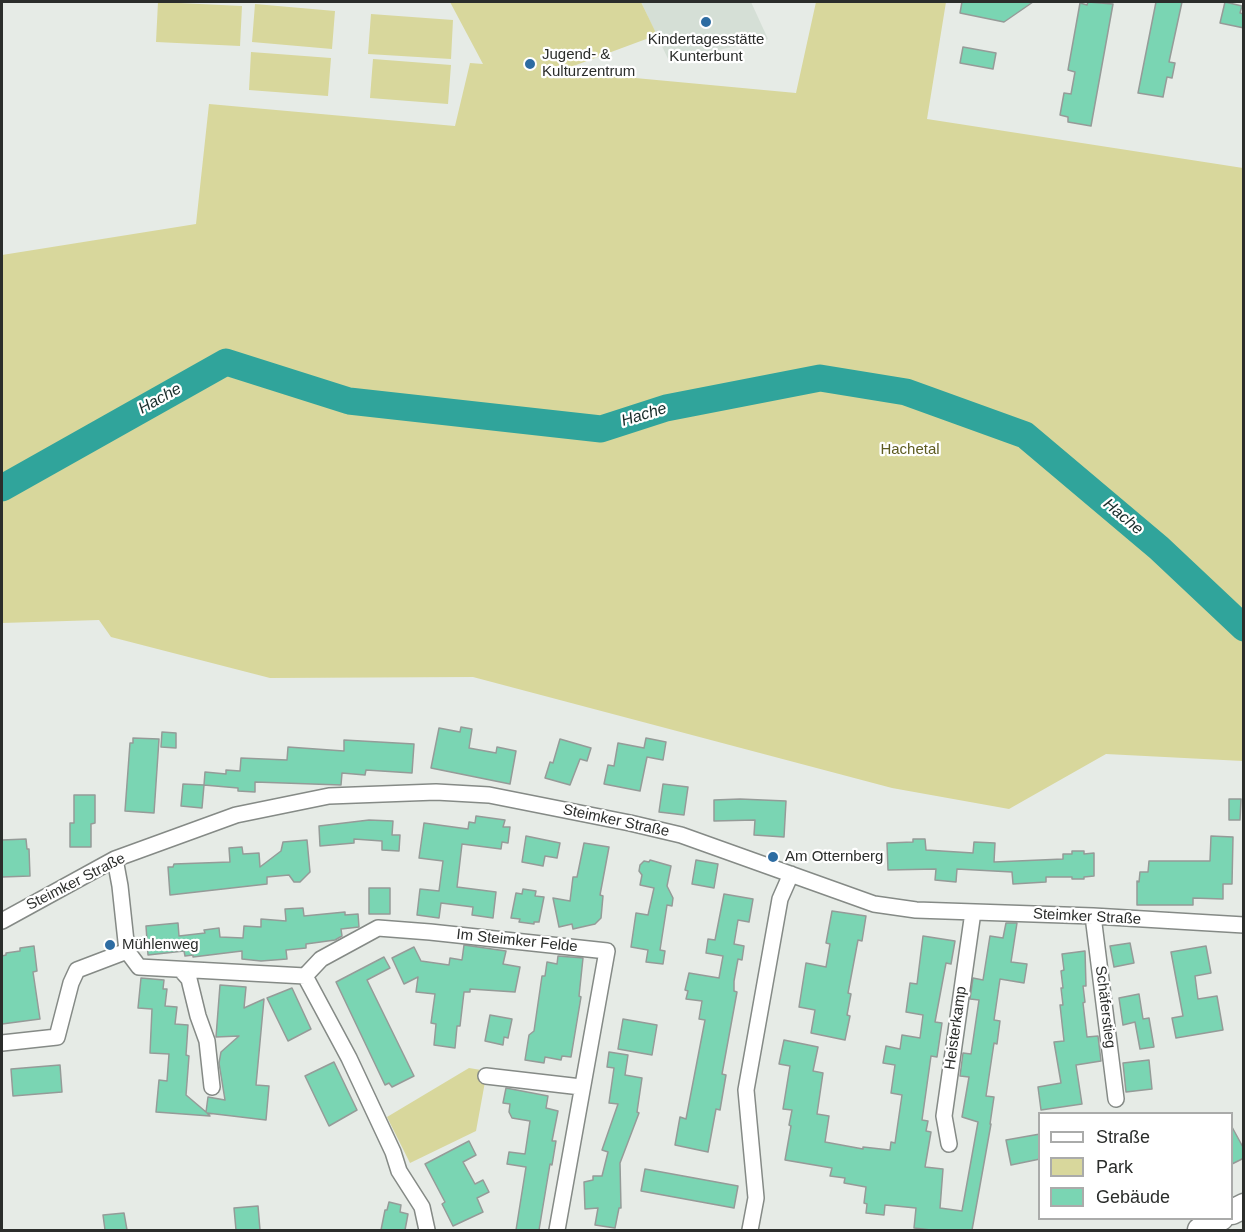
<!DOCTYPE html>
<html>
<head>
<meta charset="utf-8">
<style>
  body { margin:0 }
  #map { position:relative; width:1245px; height:1232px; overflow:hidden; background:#e6ebe6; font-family:Arial,sans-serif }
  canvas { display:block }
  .frame { position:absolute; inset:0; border:3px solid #2b2d2b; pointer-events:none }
  .legend { position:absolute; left:1038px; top:1112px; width:195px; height:108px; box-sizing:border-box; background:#fff; border:2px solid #aaabaa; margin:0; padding:8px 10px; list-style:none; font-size:18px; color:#2b2d2b }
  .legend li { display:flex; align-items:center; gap:12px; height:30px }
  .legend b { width:30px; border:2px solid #aaabaa }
</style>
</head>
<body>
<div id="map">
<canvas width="1245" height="1232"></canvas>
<div class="frame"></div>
<ul class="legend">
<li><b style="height:8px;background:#fff"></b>Straße</li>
<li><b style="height:16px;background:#d8d79c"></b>Park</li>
<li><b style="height:16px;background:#7ad5b3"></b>Gebäude</li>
</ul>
</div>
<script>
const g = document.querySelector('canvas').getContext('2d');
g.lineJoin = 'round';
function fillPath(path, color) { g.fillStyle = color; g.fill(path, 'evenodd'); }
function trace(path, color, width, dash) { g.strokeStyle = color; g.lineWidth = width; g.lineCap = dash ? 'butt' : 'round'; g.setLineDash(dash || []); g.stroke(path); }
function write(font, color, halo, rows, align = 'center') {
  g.font = font + ' Arial,sans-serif'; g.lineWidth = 4.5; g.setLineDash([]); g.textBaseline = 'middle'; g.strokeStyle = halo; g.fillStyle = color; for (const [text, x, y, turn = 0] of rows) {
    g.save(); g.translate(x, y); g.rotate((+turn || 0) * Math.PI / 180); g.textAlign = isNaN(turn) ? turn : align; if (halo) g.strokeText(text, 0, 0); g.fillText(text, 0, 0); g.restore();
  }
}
const built = new Path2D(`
  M641 2H751L768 39 669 61Z`);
const green = new Path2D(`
  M158 2 242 6 240 46 156 42Z
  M450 2H641L657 35 560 71 796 93 816 2H946L927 119 1243 168V761L1106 754 1009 809 892 788 473 677 270 678 111 637 99 620 2 623V255L196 224 209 104 455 126 470 63 483 64Z
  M255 4 335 11 332 49 252 42Z
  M371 14 453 20 451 59 368 54Z
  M251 52 331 58 328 96 249 90Z
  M373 59 451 65 448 104 370 98Z
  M469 1068 487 1071 476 1131 410 1163 387 1117Z`);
const river = new Path2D(`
  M2 488 226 362 349 401 601 429 666 408 820 378 906 392 1025 435 1159 548 1244 628`);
const building = new Path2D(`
  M962 2H1033L1004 22 960 13Z
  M1088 2 1113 4 1091 126 1068 122V117L1060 115 1064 93 1071 94 1075 72 1068 70 1080 3 1087 5Z
  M1156 2H1182L1169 62 1175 63 1172 78 1167 77 1163 97 1138 93Z
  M1225 2 1242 6 1240 13 1244 14V28L1220 23Z
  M963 47 996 53 993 69 960 63Z
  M461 727 472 729 469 748 496 753 497 747 516 751 510 784 431 768 439 728 460 732Z
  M162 732 176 733V748L161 747Z
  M133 738 159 739 154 813 125 811 130 743H133Z
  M646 738 666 742 663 760 647 757 640 791 604 784 608 765 614 766 618 743 644 748Z
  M560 739 591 748 587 761 580 759 570 785 545 778 550 762 553 763Z
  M344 740 414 744 412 773 366 770 365 775 342 773 341 785 255 782V792L238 791V788L204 785 205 772 226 774V770L240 771 241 758 287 760 288 747 344 751Z
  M183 784 204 785 202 808 181 806Z
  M663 784 688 787 684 815 659 812Z
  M74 795H95V823L91 824V847H70V823H74Z
  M740 799 786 801 784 837 754 835 755 820 714 821V800Z
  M1229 799H1241L1240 820H1229Z
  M476 816 505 820 503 827H510L508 843 502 842 501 849 462 844 457 887 496 892 493 918 472 915 473 907 441 903 439 918 417 915 420 889 439 891 443 861 419 858 424 823 468 829 469 822 475 823Z
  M369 820 393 821 392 835H400L399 851 382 850V841L354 839V843L320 846 319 826Z
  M526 836 560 843 557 858 545 856 543 866 522 862Z
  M1211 836 1233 837 1232 884H1223V899L1193 898V905H1137V881L1139 882 1140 872H1148L1149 861H1210Z
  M26 839 27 849H29L30 876 2 877V840Z
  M913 839H925L926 850 973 853 974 842 995 843 994 862 1063 859V854H1072V851H1084V854L1094 853V876L1084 877V879H1072V877H1046V882L1013 884 1012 872 957 869 956 882 935 880 936 869 888 870 887 843 913 842Z
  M307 840 310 872 300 882H294L289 875 267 877V884L170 895 168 867H173L174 864 230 862 229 848 242 847 243 854 259 853 260 867 281 851 283 842Z
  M584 843 609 847 600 895 603 896 601 918 595 924 573 929 572 924 559 927 553 898 570 901 573 877H577Z
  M650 860 671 866 667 886 673 898 672 906 667 905 660 950 665 951 663 964 646 962 648 950 631 947 636 913 648 915 654 888 640 885 642 875 639 871 640 865 644 861 649 862Z
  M696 860 718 864 714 888 692 884Z
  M369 888H390V914H369Z
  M523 889 536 891 535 896 544 897 539 922H534V924L519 922 520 919 511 918 516 893 522 894Z
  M724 894 753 899 749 922 738 920 734 944 744 946 742 960 738 959 734 981V991L737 992 722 1074 726 1075 720 1110 716 1109 708 1152 675 1145 680 1117 686 1119 705 1020 699 1019 702 1001 686 999 688 991 685 990 689 973 719 978 723 956 706 953 708 939 715 940Z
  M303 908 304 916 345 912V915L358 914 359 927 341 929 342 936 335 940 306 944V948L286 950 287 959 261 961 242 959V951L193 957V955L185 956 184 951 148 955 146 926 178 923 179 936 205 933 204 930 219 928 220 937 243 938 244 926 261 927V919L286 921 285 909Z
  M832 911 866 916 862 941 858 940 848 993 851 994 847 1015 850 1016 845 1040 811 1033 815 1010 799 1007 806 963 826 967 830 944 826 943Z
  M1006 923H1017L1011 962 1027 964 1024 983 1000 979 994 1020 1000 1021 997 1044 994 1043 986 1096 994 1097 990 1124H991L972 1230H931L914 1228 916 1208 885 1205 884 1215 866 1213 867 1204 864 1203 866 1187 844 1183 845 1178 830 1176 832 1168 785 1160 791 1126 789 1125 792 1110 783 1109 790 1066 779 1064 784 1040 818 1047 813 1071 823 1073 817 1114 829 1116 825 1142 863 1149V1147L890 1150 891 1142 895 1143 902 1095 891 1093 895 1065 883 1063 886 1046 900 1049 902 1035 920 1038 923 1015 906 1012 910 983 917 984 923 936 955 941 951 964 946 963 935 1022 942 1023 937 1057 931 1056 922 1120 928 1121 926 1131 931 1132 925 1167 943 1169 940 1208 962 1211 978 1122 962 1117 969 1077 960 1076 963 1053 971 1054 979 1000 970 999 973 978 983 980 990 936 1003 938Z
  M1130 943 1134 963 1114 967 1110 946Z
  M464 945 506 951 503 964 520 967 515 992 470 989V992H464L460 1026H457L455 1048 434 1045 436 1024 431 1023 435 994 416 992 418 977 404 984 392 958 414 947 421 961 449 965 450 958 462 960Z
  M34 946 37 971 33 972 40 1019 2 1024V956L6 955V953L20 951V948Z
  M1206 946 1211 973 1195 976 1198 999 1217 996 1223 1030 1176 1038 1172 1018 1183 1016 1171 952Z
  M1085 951 1086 986H1083L1085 1002 1083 1003 1087 1037 1098 1036 1101 1061 1076 1065 1082 1104 1041 1110 1038 1087 1061 1083 1054 1042 1064 1041 1060 1005H1063L1061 988H1063L1061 971 1064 970 1062 954Z
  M558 956 583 958 579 996 581 997 571 1057 562 1056 561 1060 545 1057 544 1063 525 1060 529 1035 534 1031 542 976H545L547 962 557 964Z
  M384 957 390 968 367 980 414 1076 392 1087 389 1083 385 1085 336 982Z
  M141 978 164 980 163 989H167L165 1006 177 1007 175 1024 188 1025 186 1055 189 1056 186 1095 206 1112 208 1097 225 1100 219 1063 221 1052 239 1036 216 1037 220 985 246 987 244 1008 264 999 256 1085 269 1086 266 1120 207 1113 210 1116 156 1112 159 1080 167 1081 169 1054 150 1053 152 1009 138 1008Z
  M292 988 311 1029 288 1041 267 998Z
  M1139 994 1143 1019 1149 1018 1154 1047 1140 1049 1135 1022 1123 1025 1119 998Z
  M490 1015 512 1019 508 1038 504 1037 503 1045 485 1041Z
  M623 1019 657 1025 652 1055 618 1049Z
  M609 1052 628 1055 625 1075 642 1078 637 1112 639 1113 620 1163 621 1208H619L615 1228 595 1225 598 1208 585 1209 584 1182 593 1180V1176H602L608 1152 602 1150 618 1104 609 1103 614 1068 607 1067Z
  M1149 1060 1152 1089 1126 1092 1123 1063Z
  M334 1062 357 1110 329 1126 305 1076Z
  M60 1065 62 1092 13 1096 11 1069Z
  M506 1088 548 1096 546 1108 558 1111 552 1141H556L552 1165 550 1164 539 1230H516L526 1167 507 1164 509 1152 525 1154 530 1121 512 1118 509 1112 510 1104 503 1103Z
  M1232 1127 1244 1149V1158L1232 1164Z
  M1040 1134V1159L1011 1165 1006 1140Z
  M469 1141 476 1155 463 1162 475 1184 483 1180 489 1192 477 1198 483 1212 453 1226 442 1204 445 1202 425 1164Z
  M645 1169 738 1186 734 1208 641 1191Z
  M389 1202 401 1205 400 1212 408 1214 405 1230H381L385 1210H387Z
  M258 1206 260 1230H236L234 1208Z
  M124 1213 127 1230H105L103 1215Z`);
const street = new Path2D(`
  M115 859 120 886 127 951 139 967 305 976 349 1058 393 1152 399 1171 422 1207 427 1230
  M1093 916 1116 1099
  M2 921 115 859 236 815 329 796 436 792 489 795 630 823 681 835 874 904 916 910 1093 916 1244 925
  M181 970 189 979 198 1016 207 1041 212 1087
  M305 976 321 959 378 928 430 932 607 951 557 1230
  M2 1043 57 1037 71 983 77 970 127 951
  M486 1076 581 1087
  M949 1144 944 1116 973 912
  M750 1230 756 1198 746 1090 780 899 791 874`);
const primary = new Path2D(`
  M1232 1212 1244 1206
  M1200 1230 1221 1218`);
const markers = [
  [706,22,6,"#2d6ca2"],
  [530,64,6,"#2d6ca2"],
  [773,857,6,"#2d6ca2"],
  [110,945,6,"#2d6ca2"]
];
const poiNames = [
  ["Kindertagesstätte",706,40,"center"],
  ["Kunterbunt",706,57,"center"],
  ["Jugend- &",542,55],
  ["Kulturzentrum",542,72],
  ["Am Otternberg",785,857],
  ["Mühlenweg",122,945]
];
const parkNames = [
  ["Hachetal",910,450]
];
const streetNames = [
  ["Steimker Straße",616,821,12],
  ["Steimker Straße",76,882,-27],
  ["Steimker Straße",1087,917,3],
  ["Im Steimker Felde",517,941,6],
  ["Schäferstieg",1105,1007,83],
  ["Heisterkamp",956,1028,-82]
];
const waterNames = [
  ["Hache",160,399,-29],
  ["Hache",644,415,-17],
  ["Hache",1123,517,40]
];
fillPath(built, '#d5dfd6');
fillPath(green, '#d8d79c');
trace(river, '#30a49b', 27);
fillPath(building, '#7ad5b3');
trace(building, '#959b98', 1.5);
trace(street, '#858a86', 18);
trace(primary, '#858a86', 27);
trace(street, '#fff', 15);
trace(primary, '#fff', 24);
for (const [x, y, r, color] of markers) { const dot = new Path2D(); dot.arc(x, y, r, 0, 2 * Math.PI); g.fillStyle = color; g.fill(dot); trace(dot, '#fff', 2); }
write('15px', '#2b2d2b', '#fff', poiNames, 'left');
write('15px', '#5d5b21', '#fff', parkNames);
write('15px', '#2b2d2b', '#fff', streetNames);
write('italic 16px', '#192d2b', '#fff', waterNames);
</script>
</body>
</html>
